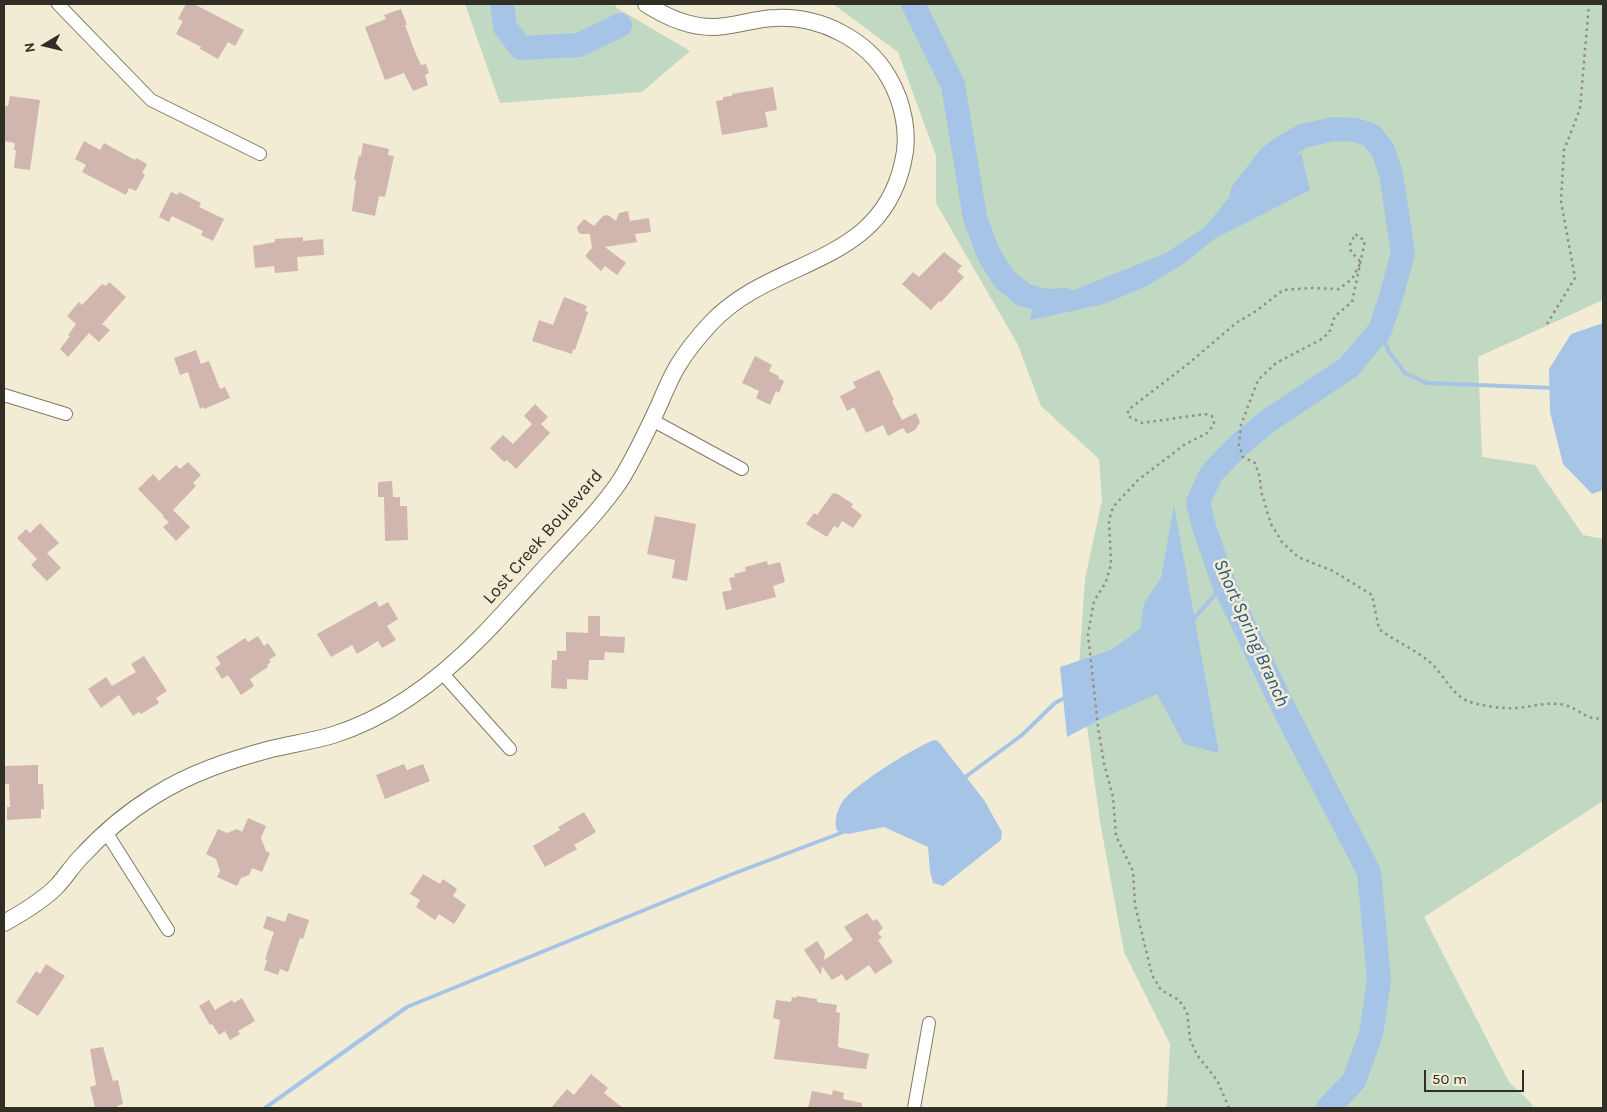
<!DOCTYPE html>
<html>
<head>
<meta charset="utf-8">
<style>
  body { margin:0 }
  #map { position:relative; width:1607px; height:1112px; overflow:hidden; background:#f2ecd4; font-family:Karla,sans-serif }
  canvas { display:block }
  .frame { position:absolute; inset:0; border:5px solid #302e25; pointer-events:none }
  .north { position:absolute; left:20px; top:20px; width:50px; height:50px; -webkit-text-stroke:4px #f2ecd4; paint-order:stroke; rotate:261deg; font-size:14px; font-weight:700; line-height:20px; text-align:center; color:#302e25 }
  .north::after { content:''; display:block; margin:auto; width:18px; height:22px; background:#302e25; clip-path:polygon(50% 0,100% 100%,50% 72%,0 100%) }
  .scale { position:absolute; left:1424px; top:1070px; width:100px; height:22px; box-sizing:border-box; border:2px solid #302e25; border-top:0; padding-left:6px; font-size:15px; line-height:18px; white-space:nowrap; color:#302e25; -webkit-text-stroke:4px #f2ecd4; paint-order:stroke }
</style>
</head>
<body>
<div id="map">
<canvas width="1607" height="1112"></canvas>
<div class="frame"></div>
<div class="north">N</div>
<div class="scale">50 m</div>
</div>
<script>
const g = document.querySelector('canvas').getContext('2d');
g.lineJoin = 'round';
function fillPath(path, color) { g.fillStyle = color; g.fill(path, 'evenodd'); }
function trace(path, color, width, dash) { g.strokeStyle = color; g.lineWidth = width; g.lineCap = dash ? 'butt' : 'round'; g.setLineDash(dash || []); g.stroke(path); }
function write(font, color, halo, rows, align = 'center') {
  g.font = font + ' Karla,sans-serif'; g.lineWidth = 5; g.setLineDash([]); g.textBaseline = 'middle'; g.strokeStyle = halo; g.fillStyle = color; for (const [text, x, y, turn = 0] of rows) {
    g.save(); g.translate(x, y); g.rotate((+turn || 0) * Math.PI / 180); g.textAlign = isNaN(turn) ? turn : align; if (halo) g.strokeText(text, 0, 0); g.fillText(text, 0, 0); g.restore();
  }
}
const green = new Path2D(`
  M465 4H614L617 8 690 51 642 92 500 103Z
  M833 4H1603V300L1478 357 1482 457 1535 465 1583 535 1603 539V801L1424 917 1509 1082 1532 1104 1533 1108H1164L1167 1105 1170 1044 1124 952 1100 822 1079 667 1085 579 1102 500 1099 459 1041 406 1018 345 936 203V156L898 52Z`);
const water = new Path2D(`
  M1301 153 1310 190 1216 238 1183 264 1145 287 1104 304 1030 320 1035 296 1067 293 1166 253 1205 227 1231 195 1264 166Z
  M1603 323V490L1592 494 1563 464 1550 412 1549 369 1571 334Z
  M1174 505 1219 753 1184 744 1157 694 1105 717 1067 737 1060 667 1111 650 1140 629 1144 603 1161 578Z
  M934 740 938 741 984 800 1002 832 1001 840 943 886 933 883 930 872 928 847 884 827 848 834 837 831C834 821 836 814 841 804 851 786 914 748 934 740Z`);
const stream = new Path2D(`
  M1380 330 1389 352 1405 373 1427 383 1554 388
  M1192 621 1224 584
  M964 778 1022 735 1055 703 1068 696
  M265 1108 407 1007 730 875 846 831`);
const river = new Path2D(`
  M502 4 505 27 521 48 579 45 620 25
  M913 4 953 85 975 218 989 255 1005 280 1024 295 1047 301 1065 300
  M1242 193 1269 158 1280 149 1303 136 1334 129 1355 130 1371 135 1383 150 1391 174 1403 253 1391 297 1380 330 1349 367 1268 421 1239 445 1211 474 1198 502 1204 527 1224 584 1286 713 1369 872 1379 980 1371 1034 1354 1081 1328 1108`);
const building = new Path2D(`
  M186 4H194L244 30 235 46 228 42 218 59 200 49 201 47 176 34 183 21 178 19Z
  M401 9 407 25H405L415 52 421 65 426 64 429 73 425 75 428 85 413 91 404 73 385 80 365 27 386 19 384 15Z
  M773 87 777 110 765 112 768 127 722 135 716 101 723 100V97L732 96V94Z
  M10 96 40 100 30 170 14 168 16 150H14L15 143 4 141 5 130H4V106H8Z
  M84 141 100 150 104 143 135 160 136 158 147 164 142 173 145 175 136 191 129 188 126 195 82 172 86 165 75 159Z
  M363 143 389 149 388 155 394 156 385 197 379 196 375 216 352 211 356 180 354 179 359 156H361Z
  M171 192 178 195 179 192 201 203 199 207 224 219 213 241 201 235 203 231 172 216 169 222 159 217Z
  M628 211 630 221 649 218 651 232 635 234 637 242 605 247 626 263 617 275 605 266 601 271 585 256 592 248 590 234H581L578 232 577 227 584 219 594 226 603 216 608 215 616 221 619 213Z
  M303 237V241L323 239 324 255 297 257 298 271 275 273 274 266 255 268 253 246 275 242V239Z
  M944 252 962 266 957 271 964 277 941 302 939 301 931 310 902 284 913 272 919 277Z
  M109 282 126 297 102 324 110 330 99 342 89 333 68 357 60 349 70 336 68 335 76 324 67 316 79 302 82 305 102 284 106 286Z
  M564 297 587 306 585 311 588 312 575 350 573 349 572 354 532 341 539 320 553 325Z
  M196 350 201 364 209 361 220 389 225 387 230 398 204 409 203 407 200 409 188 372 180 375 174 358Z
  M755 356 772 365 769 371 779 376 778 378 784 381 779 393 776 391 770 405 756 398 759 391 742 383Z
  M879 370 894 400 892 401 902 420 916 413 920 422 915 430 907 434 903 428 888 436 883 425 866 433 854 407 847 411 840 396 856 388 853 382Z
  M535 404 548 417 541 424 550 433 516 469 507 460 504 462 490 448 503 435 513 444 532 424 524 416Z
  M188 462 201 475 193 483 196 486 173 510 190 527 176 541 163 527 169 522 163 517 164 516 138 489 153 474 159 481 176 465 180 469Z
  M392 481 393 497H400V506H407L408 540 385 541 384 497H378V482Z
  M833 493 835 494 836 493 853 504 851 507 862 515 853 528 842 521 838 528 834 526 827 537 806 524 814 513 817 515Z
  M655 516 696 524 687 581 672 578 675 560 647 554Z
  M40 523 59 543 47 553 61 568 47 581 31 565 37 559 17 538 26 529 30 533Z
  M767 561 768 565 780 562 785 582 773 586 776 597 726 610 722 592 732 590 729 578 735 577 734 574 746 571 745 567Z
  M376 601 379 607 388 602 398 619 387 626 396 640 382 648 378 641 357 654 352 645 331 657 317 634Z
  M588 616H600V636L625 637 624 653 605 652 604 660H589L588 680 567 679V689L551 688 552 660H557V651H566V632L588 633Z
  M258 636 264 646 268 643 276 655 269 660 271 662 267 665 268 667 250 679 254 686 241 695 228 675 222 679 215 668 221 664 216 657 245 638 248 642Z
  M144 656 167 691 156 698 159 703 141 714 139 712 133 716 119 695 101 708 88 689 106 677 112 686 136 672 131 664Z
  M404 764 407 770 423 764 430 781 385 799 376 775Z
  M38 765V784H43L44 809H41V818L7 820V807H10L9 784H4V766Z
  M584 812 596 832 574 845 577 849 545 867 533 846 560 830 558 827Z
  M248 818 266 826 261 838 266 851 270 853 262 872 252 868 249 875 241 878 237 886 217 877 220 871 216 859 206 854 218 829 227 833 237 829 242 832Z
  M423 874 440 884 443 879 457 889 453 896 466 905 454 924 439 914 435 920 416 907 420 900 410 894Z
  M288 913 309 920 303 939 300 938 288 972 280 969 278 975 264 970 267 960 265 959 274 932 263 928 267 916 285 922Z
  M867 913 873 921 877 919 883 928 878 933 882 938 878 940 893 962 875 974 869 965 846 981 842 974 832 980 822 966 821 975 804 950 817 941 825 953 824 960 853 940 844 927Z
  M46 964 65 976 38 1016 16 1002 36 971 40 974Z
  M797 996 817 999V1002L837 1005 836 1012 840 1013 838 1047 869 1054 866 1069 774 1059 780 1020 773 1018 776 1000 791 1002 792 997 796 998Z
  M242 998 255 1021 238 1031 240 1034 230 1040 225 1031 219 1035 212 1024 210 1025 199 1006 209 1000 215 1010 232 1000 234 1003Z
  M103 1047 113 1081 118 1080 123 1104 117 1106 118 1108H95L94 1103 90 1087 96 1085 90 1049Z
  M591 1074 608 1088 604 1093 623 1108H551L567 1089 574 1095Z
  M833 1090 844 1093 843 1099 862 1103V1108H808L812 1091 832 1095Z`);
const path = new Path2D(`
  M1547 324 1575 278 1561 201 1564 150 1580 109 1589 4
  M1229 1108 1217 1080 1197 1055 1190 1039 1187 1012 1179 1000 1161 990 1152 975 1135 905 1133 871 1116 836 1113 797 1104 763 1098 727 1088 634 1094 601 1106 582 1111 564 1109 520 1113 507 1138 480 1184 445 1209 432 1214 423 1212 416 1205 414 1142 423 1128 416V410L1188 364 1236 323 1256 311 1283 290 1310 288 1339 289 1352 279 1361 262 1351 252 1350 245 1355 234 1365 241 1352 302 1335 316 1329 333 1320 340 1276 363 1258 380 1241 425 1239 445 1243 457 1255 463 1260 478 1261 491 1271 524 1282 542 1298 557 1333 571 1372 595 1379 629C1396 642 1417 650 1433 665 1446 678 1454 699 1474 703 1484 706 1505 709 1516 708 1532 707 1548 701 1565 705 1580 709 1586 721 1603 718`);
const minor = new Path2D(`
  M58 4 151 100 260 154
  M4 395 66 414
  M652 420 742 469
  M443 674 510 749
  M106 832 168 930
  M914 1108 929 1023`);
const tertiary = new Path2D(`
  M4 923C22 913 41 902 56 887 65 878 72 866 81 857 102 834 128 812 154 796 190 773 230 760 271 749 292 744 313 741 333 735 391 717 441 678 483 635 507 610 530 584 553 559 576 534 601 509 620 481 635 457 648 429 660 403 665 391 670 379 677 367 686 352 698 337 710 324 773 256 880 268 903 162 910 135 903 102 889 78 867 39 820 16 776 18 755 18 734 27 713 27 689 27 666 17 646 4`);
const streetNames = [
  ["Lost Creek Boulevard",543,537,-49]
];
const waterNames = [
  ["Short Spring Branch",1251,633,66]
];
fillPath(green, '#c1d8c3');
fillPath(water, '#a6c5e6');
trace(stream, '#a6c5e6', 4);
trace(river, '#a6c5e6', 24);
fillPath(building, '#d0b6ae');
trace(minor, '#807b65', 14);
trace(tertiary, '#807b65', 18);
trace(path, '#938f7e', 2.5, [2.5, 4]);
trace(minor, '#fff', 12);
trace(tertiary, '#fff', 16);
write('18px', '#302e25', '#f2ecd4', streetNames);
write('italic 19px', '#2a5782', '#f2ecd4', waterNames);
</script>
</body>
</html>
